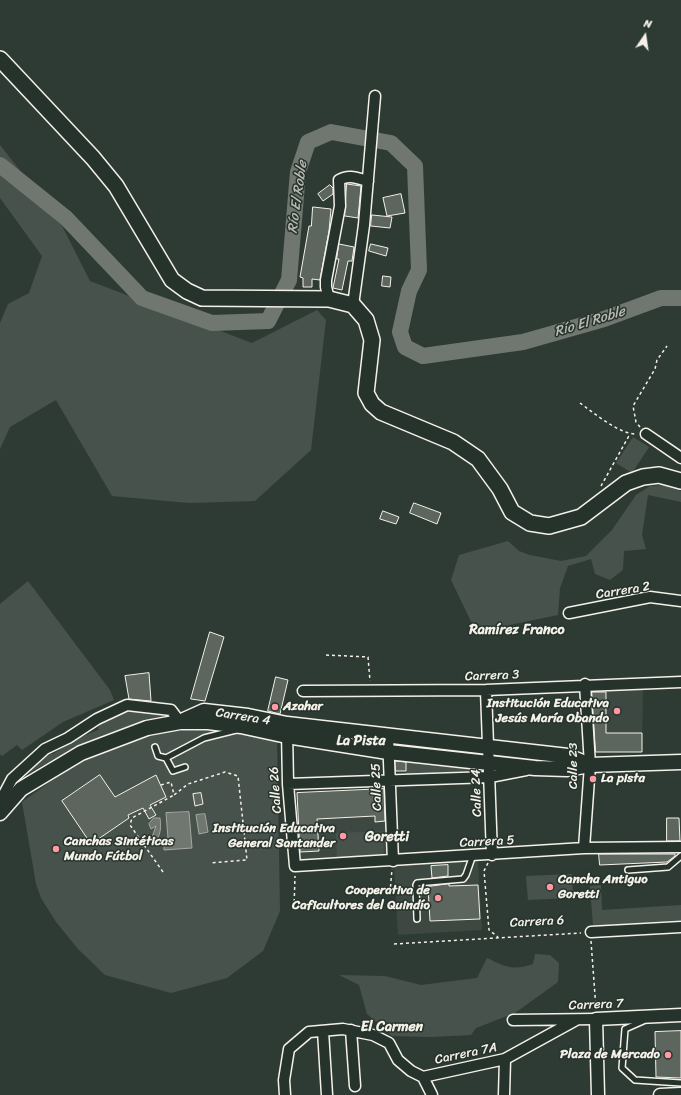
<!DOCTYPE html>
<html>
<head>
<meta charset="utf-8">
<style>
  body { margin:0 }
  #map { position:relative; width:681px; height:1095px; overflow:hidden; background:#2e3b34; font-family:Sriracha,sans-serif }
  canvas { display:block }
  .north { position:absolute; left:625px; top:16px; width:40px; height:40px; -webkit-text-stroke:3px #26332d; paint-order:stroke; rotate:13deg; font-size:11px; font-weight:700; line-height:16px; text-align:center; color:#f4f1e8 }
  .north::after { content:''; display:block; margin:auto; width:14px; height:18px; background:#f4f1e8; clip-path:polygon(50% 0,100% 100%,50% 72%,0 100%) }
</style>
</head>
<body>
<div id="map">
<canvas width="681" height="1095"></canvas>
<div class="north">N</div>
</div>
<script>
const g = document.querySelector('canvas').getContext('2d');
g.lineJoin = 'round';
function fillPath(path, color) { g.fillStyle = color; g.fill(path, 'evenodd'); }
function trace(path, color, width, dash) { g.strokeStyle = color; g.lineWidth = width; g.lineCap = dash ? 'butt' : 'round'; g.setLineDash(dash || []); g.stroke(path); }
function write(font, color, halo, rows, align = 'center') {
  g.font = font + ' Sriracha,sans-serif'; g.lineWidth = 3; g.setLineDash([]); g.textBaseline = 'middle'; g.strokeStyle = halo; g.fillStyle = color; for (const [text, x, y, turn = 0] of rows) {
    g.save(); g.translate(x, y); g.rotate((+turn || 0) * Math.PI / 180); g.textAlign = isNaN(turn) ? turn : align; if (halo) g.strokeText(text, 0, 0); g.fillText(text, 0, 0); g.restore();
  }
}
const built = new Path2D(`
  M591 688 643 689 642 752H591Z
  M385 789 388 861 300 865 297 793Z
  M478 861 482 930 398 935 394 866Z`);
const green = new Path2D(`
  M0 145 59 220 90 281 252 343 317 310 326 320 311 450 255 501 189 503 112 496 56 400 10 427 0 449V323L8 304 29 293 42 256 0 198Z
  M633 437 649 447 632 473 616 463Z
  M666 485 681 491V502L648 495 642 535 646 549 624 551 623 570 610 580 595 574 591 559 568 566 560 588 558 615 476 632 451 580 459 555 508 541 519 551 530 555 561 561 586 556 612 530 636 495 650 486Z
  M28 581 110 690 114 700 63 722 22 750 17 745 2 756 0 754V604Z
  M130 708 168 713 171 716C120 728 72 749 27 774L25 771 45 752 53 754 76 739 98 730 99 722Z
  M170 731H224L277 739 280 911 263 951 227 978 171 993 105 975 78 949 56 922 41 898 36 884 22 802 85 757 148 734Z
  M406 758 476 765V770L406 775Z
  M383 831 384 858 337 860 336 833Z
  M572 874 573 898 528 900 526 876Z
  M601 885 602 910 681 905V920L593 926 590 886Z
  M535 954 550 955 559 963 558 982 515 1013 476 1028 471 1035 430 1037 392 1036 367 1014 359 985 339 975 385 976 421 985 477 978 487 958C506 967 513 971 533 964Z`);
const water = new Path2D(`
  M189 812 192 848 164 850V839L168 838 166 813Z
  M205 814 208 832 199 834 196 815Z
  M154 818H160C161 826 161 833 157 839L152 837 156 826 151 829 149 824Z`);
const river = new Path2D(`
  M0 165 66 218 142 298 212 323 268 321 289 280 298 172 308 142 331 132 391 143 415 166 419 270 409 291 400 332 405 347 423 356 523 342 604 319 661 298H681`);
const building = new Path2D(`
  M347 184 361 186 358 218 345 216Z
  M330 185 333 188V194L323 201 318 194Z
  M401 194 405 213 387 216 383 198Z
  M313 207 331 209 329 231 320 280 312 279V287H303V278L300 277 309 226H311Z
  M372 215 392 217 390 228 371 226Z
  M339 244 354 247 352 261H348L342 290 333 288 339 259H337Z
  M371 244 388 248 386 256 369 251Z
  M383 276 391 277 390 287 382 286Z
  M414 503 441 513 437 524 410 513Z
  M383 511 399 517 396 524 380 519Z
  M210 632 224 637 205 701 191 699Z
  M149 673 151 701 129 699 125 676Z
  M276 677 288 680 280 714 268 711Z
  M592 692H606V733H642V752H596Z
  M395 761 406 762V771H396Z
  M100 775 115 797 156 775 166 797 150 805 156 815 149 819 143 808 128 815 129 818 91 844 62 801Z
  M384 789 385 821 375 822V816L317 819 319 851 300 852 297 793Z
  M201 793 203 804 195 806 193 794Z
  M667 818H679L680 841H667Z
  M599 854H675V856L667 862 600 865Z
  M448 865V876L432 878 431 866Z
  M449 884V886L478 885 480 919 430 921 428 887Z
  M681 1031V1078L656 1077 655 1032Z`);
const path = new Path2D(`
  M580 403C594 413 619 434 636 434
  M640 427 636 422 633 406 655 369 657 360 667 346
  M601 486 630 434
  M326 655 368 657 370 681
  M161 785 171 782 174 795 188 784 225 772 238 776 247 860 210 863
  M488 863 484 871 489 930 498 937
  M163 872 130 825 132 818 174 795
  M390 893 392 869
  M294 908 295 876
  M591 941 596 1009
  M394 944 581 933`);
const service = new Path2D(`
  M155 747 158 756 166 758
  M185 767 173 771 166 758 204 738 236 730
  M628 870 668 867 681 856
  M417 919 416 885 417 883 463 879 466 875 473 855
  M643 1021 625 1029 622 1068 635 1080 681 1083`);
const minor = new Path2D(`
  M329 299 326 287V280L340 206 339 180C349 174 357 178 368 181
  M353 305 364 225 375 96
  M646 434 681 458
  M569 613 650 597 681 601
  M486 690 492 855
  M303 691 486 690 681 682
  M287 731 288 784 295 866 584 848 681 847
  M388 737 393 861
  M288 784 490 777 526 770
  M0 809 4 794 12 779 45 749 68 738 97 719 127 705 171 710 180 722
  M584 848 590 765 585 684
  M591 932 681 927
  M513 1020 596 1019
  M351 1030 355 1086
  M323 1031 327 1095
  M423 1077 505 1059 576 1020
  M423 1077 432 1095
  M285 1095 284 1080 289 1049 309 1032 343 1029 373 1035 389 1043 398 1060 411 1071 423 1077
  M504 1095 505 1059`);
const tertiary = new Path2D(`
  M598 1095 596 1019 681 1015
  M660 1095 681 1094`);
const secondary = new Path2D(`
  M184 720 204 711 248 716 287 724 568 756 590 765
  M0 813 21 789 81 753 147 728 180 722H208L241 726 287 736 388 752 535 768 567 769 590 765 681 762`);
const primary = new Path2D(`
  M0 59 93 158 116 186 172 280 187 291 202 298 329 299 353 305 366 320 372 340 366 393 372 404 381 412 453 442 478 459 500 489 512 512 530 523 549 526 581 517 626 483 643 477 659 475 681 481`);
const markers = [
  [275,707,4,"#ff9aa2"],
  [617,711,4,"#ff9aa2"],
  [593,779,4,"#ff9aa2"],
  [343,836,4,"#ff9aa2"],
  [56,849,4,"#ff9aa2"],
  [550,887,4,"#ff9aa2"],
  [438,898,4,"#ff9aa2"],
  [668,1055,4,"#ff9aa2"]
];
const streetNames = [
  ["Carrera 2",623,591,-9],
  ["Carrera 3",492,676,-2],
  ["Carrera 4",243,717,9],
  ["Calle 23",574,766,-90],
  ["Calle 25",377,787,-92],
  ["Calle 26",276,790,-94],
  ["Calle 24",477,793,-92],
  ["Carrera 5",487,842,-3],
  ["Carrera 6",537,922,-3],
  ["Carrera 7",596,1005,-2],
  ["Carrera 7A",466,1054,-12]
];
const poiNames = [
  ["Institución Educativa",609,704],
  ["Jesús María Obando",609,719],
  ["Azahar",283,707,"left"],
  ["La pista",601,779,"left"],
  ["Institución Educativa",335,829],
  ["General Santander",335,844],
  ["Canchas Sintéticas",64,842,"left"],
  ["Mundo Fútbol",64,857,"left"],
  ["Cancha Antiguo",558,880,"left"],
  ["Goretti",558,895,"left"],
  ["Cooperativa de",430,891],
  ["Caficultores del Quindío",430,906],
  ["Plaza de Mercado",660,1055]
];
const waterNames = [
  ["Río El Roble",298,197,-82],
  ["Río El Roble",590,322,-17]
];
const neighbourhoodNames = [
  ["Ramírez Franco",517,630],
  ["La Pista",361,741],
  ["Goretti",387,837],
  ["El Carmen",392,1027]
];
fillPath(built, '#3c4841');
fillPath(green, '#48524c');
fillPath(water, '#6f7770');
trace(water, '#a4a8a0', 1);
trace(river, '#6f7770', 16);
fillPath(building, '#5c655e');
trace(building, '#f4f1e8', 1);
trace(service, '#f4f1e8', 8);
trace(minor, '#f4f1e8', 13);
trace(tertiary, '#f4f1e8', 15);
trace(secondary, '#f4f1e8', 17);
trace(primary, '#f4f1e8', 18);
trace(path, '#f4f1e8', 1.5, [3, 3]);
trace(service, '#26332d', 5);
trace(minor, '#26332d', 10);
trace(tertiary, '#26332d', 12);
trace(secondary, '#26332d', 14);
trace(primary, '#26332d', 15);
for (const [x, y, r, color] of markers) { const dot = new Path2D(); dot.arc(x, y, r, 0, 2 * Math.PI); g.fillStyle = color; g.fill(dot); trace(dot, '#26332d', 1.5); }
write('13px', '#f4f1e8', '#26332d', streetNames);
write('bold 13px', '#f4f1e8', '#26332d', poiNames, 'right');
write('italic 14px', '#b8bab2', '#26332d', waterNames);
write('bold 14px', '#f4f1e8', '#26332d', neighbourhoodNames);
</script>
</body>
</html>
